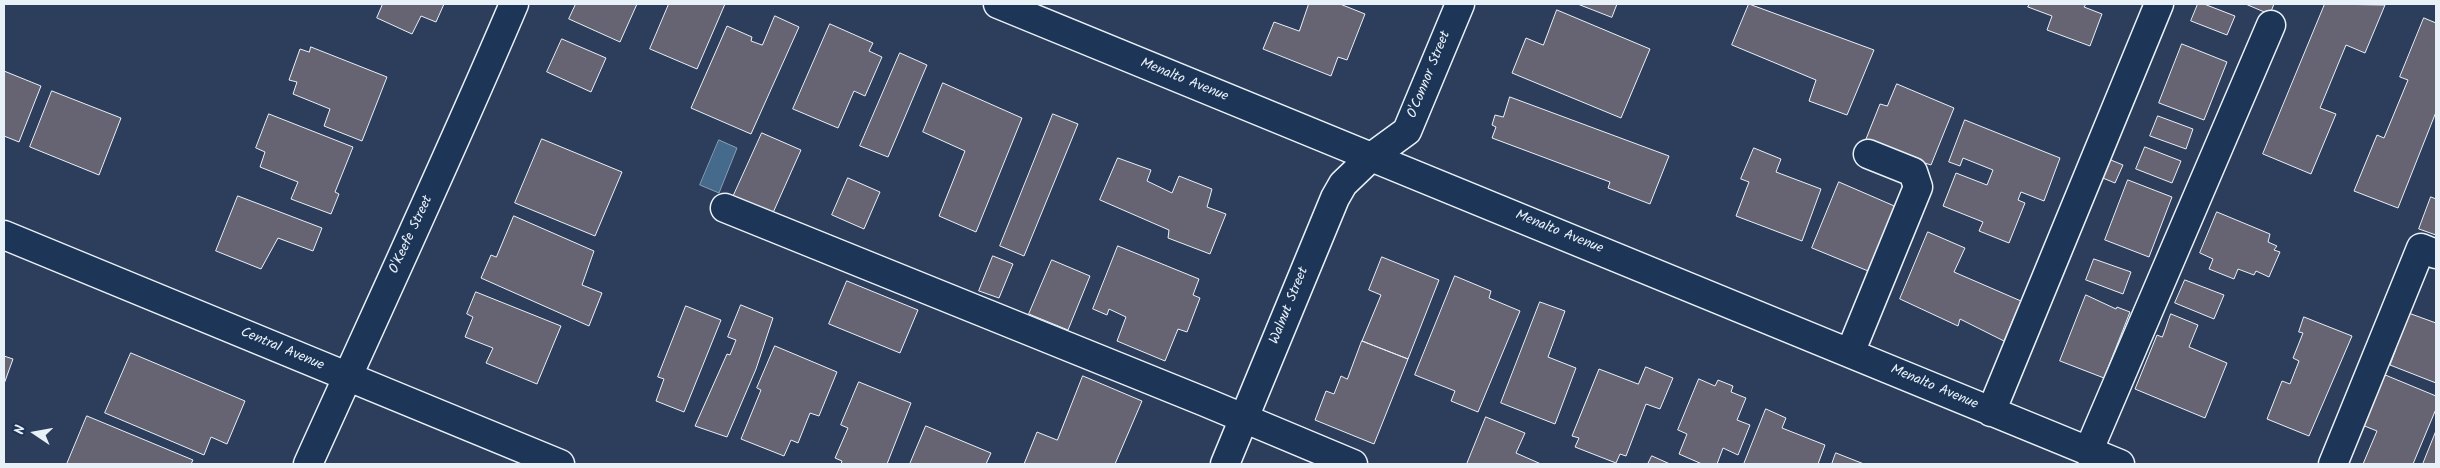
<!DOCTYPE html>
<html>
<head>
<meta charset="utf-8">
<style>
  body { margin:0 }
  #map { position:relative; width:2440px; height:468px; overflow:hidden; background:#2c3e5c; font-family:Kalam,sans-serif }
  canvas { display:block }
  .frame { position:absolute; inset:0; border:5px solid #e8f1f8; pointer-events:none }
  .north { position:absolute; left:10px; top:408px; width:50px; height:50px; -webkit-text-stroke:4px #1d3557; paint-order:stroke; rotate:282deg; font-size:14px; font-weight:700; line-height:20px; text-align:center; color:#e8f1f8 }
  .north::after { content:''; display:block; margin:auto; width:18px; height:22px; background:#e8f1f8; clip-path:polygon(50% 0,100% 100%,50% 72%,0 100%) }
</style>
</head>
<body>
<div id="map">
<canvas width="2440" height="468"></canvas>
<div class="frame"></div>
<div class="north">N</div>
</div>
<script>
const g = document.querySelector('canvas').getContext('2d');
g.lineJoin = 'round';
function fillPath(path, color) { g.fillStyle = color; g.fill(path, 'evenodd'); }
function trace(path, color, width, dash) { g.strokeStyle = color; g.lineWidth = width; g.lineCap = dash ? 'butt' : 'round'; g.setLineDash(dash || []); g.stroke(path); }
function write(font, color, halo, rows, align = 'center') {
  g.font = font + ' Kalam,sans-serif'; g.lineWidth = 4; g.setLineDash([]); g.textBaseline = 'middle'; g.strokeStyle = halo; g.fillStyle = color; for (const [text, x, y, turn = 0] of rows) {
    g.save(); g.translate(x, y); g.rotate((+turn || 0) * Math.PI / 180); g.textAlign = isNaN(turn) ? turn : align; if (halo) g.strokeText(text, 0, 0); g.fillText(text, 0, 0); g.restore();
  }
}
const water = new Path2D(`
  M719 140 737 148 719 193 700 185Z`);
const building = new Path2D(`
  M383 4H444L436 22 421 16 412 34 377 18Z
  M576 4H637L620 42 569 19Z
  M669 4H725L697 69 650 49Z
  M1309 4H1340L1365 14 1347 60 1338 57 1331 76 1263 49 1274 22 1299 31Z
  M1578 4H1617L1612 17Z
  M1749 4 1874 50 1847 115 1809 101 1816 80 1732 45Z
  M2030 4H2086L2084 7 2102 14 2090 46 2047 30 2052 16 2028 7Z
  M2198 4H2204L2235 16 2227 35 2191 21Z
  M2246 4H2274L2270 14Z
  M2325 4 2385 5 2365 53 2346 45 2320 108 2336 114 2311 174 2263 154Z
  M1557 10 1650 49 1621 118 1512 73 1526 38 1543 45Z
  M775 16 799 27 751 134 691 108 727 26 752 37 751 41 762 45Z
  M2424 18 2436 23V112L2398 208 2354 191 2377 135 2384 138 2408 80 2400 77Z
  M830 24 873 43 869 51 882 57 865 96 854 91 838 128 793 109Z
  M562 39 606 58 591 92 547 72Z
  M2182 44 2227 62 2204 120 2159 103Z
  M311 47 387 77 362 141 324 126 330 109 293 94 297 82 289 80 300 49 309 52Z
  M900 53 927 65 888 157 860 146Z
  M4 71 41 86 19 142 4 136Z
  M943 83 1022 118 976 232 939 216 965 151 923 132Z
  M1897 84 1954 108 1931 165 1897 154 1866 139 1880 104 1887 106Z
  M52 91 121 118 99 175 30 147Z
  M1510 97 1669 156 1650 204 1608 188 1610 182 1492 138 1496 127 1492 125 1495 115 1503 117Z
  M269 114 353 147 335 192 339 194 331 214 291 199 298 182 260 167 265 152 256 148Z
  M1053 114 1078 124 1024 256 1000 246Z
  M2158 116 2193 129 2186 149 2150 136Z
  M1965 120 2060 158 2044 201 2021 192 2018 200 2025 203 2009 243 1979 231 1983 222 1943 206 1956 173 1987 185 1993 170 1963 158 1960 166 1949 162Z
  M762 133 801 150 772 215 733 197Z
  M542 139 622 172 595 236 515 203Z
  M2145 147 2181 161 2172 183 2136 169Z
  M1754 148 1781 159 1776 172 1821 189 1802 241 1736 216 1749 182 1741 179Z
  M1118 158 1151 170 1147 181 1172 193 1179 176 1212 189 1207 207 1226 214 1210 254 1168 238 1169 230 1100 200Z
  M2106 158 2123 165 2115 183 2098 176Z
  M848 178 880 192 864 229 832 215Z
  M2128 180 2172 197 2149 257 2105 240Z
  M1839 182 1899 208 1873 273 1812 248Z
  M238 196 322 228 313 251 278 238 261 269 216 251Z
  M2431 197 2436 199V235L2419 229Z
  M2217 212 2270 234 2268 242 2277 246 2274 250 2280 252 2269 277 2256 271 2254 275 2238 269 2234 279 2209 269 2213 259 2200 253Z
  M514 216 594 251 582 285 602 293 589 326 481 278 491 255 496 257Z
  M1928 232 1965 248 1954 272 2021 301 2004 341 1960 319 1958 326 1900 299Z
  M1118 246 1199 279 1193 295 1200 298 1187 332 1178 329 1165 361 1117 341 1126 317 1109 309 1107 315 1093 309Z
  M993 256 1013 264 999 298 979 291Z
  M1382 257 1439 280 1408 359 1362 341 1381 295 1369 290Z
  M2094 259 2131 272 2123 294 2086 280Z
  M1052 260 1090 276 1068 330 1029 314Z
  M1455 276 1491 291 1489 298 1520 311 1478 412 1451 401 1455 391 1415 375Z
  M2185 280 2224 295 2214 319 2175 303Z
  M847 281 918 310 900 353 829 324Z
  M476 292 561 326 537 384 486 363 493 348 465 337 473 317 467 314Z
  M2086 295 2116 309 2117 307 2130 312 2104 378 2060 361Z
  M1540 302 1565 311 1548 357 1576 368 1555 424 1501 403Z
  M741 305 773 318 756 369 727 437 695 426 727 354 730 355 736 340 728 337Z
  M686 306 721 320 684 412 656 401 664 379 658 377Z
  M2403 311 2436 323V383L2390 365 2396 349 2390 346Z
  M2171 314 2198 325 2189 347 2227 363 2205 418 2135 389 2157 335 2162 337Z
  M2304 317 2352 336 2309 436 2267 419 2282 381 2290 384 2299 361 2293 358 2303 333 2299 332Z
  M1362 341 1408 359 1374 444 1315 420 1326 391 1334 394 1341 376 1347 379Z
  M775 346 837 372 819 416 810 413 798 443 791 440 784 456 741 439 761 390 757 388Z
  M131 353 245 401 227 444 211 437 204 455 105 413Z
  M4 356 13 359 4 384Z
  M1646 367 1673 378 1660 409 1646 404 1626 456 1620 454 1616 463 1575 447 1579 438 1572 436 1599 369 1638 384Z
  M2378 372 2436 396V409L2413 464H2363L2377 431 2357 423Z
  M1083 376 1142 401 1115 464H1024L1037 432 1057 440Z
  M1699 379 1715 386 1718 380 1733 386 1731 392 1746 398 1737 420 1750 425 1738 455 1723 448 1717 464H1702L1679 454 1687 434 1678 430Z
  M859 382 911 403 887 464H841L842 461 835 458 848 428 841 425Z
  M1766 409 1786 418 1782 428 1825 445 1818 464H1744Z
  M87 416 193 460 191 464H67Z
  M1486 417 1525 433 1516 453 1541 464H1467Z
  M926 426 991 453 986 464H910Z
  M2436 431V464H2423Z
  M1836 453 1864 464H1832Z
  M1652 456 1670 464H1648Z`);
const minor = new Path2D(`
  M998 4 2120 464
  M725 208 1205 402 1353 464
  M4 235 560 464
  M1850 353 1918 187 1913 172 1868 154
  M1991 412 2159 4
  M2088 452 2271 25
  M308 464C377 311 448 159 514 4
  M1225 464 1335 198 1343 184 1370 158 1407 131 1460 4
  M2333 464 2421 248 2436 254`);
const streetNames = [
  ["O'Connor Street",1430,75,-68],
  ["Menalto Avenue",1184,81,22],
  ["Menalto Avenue",1559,233,22],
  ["O'Keefe Street",412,235,-65],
  ["Walnut Street",1290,306,-68],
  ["Central Avenue",282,350,23],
  ["Menalto Avenue",1934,388,23]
];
fillPath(water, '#456a8c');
trace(water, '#86a0b7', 1);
fillPath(building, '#666372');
trace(building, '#e8f1f8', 1);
trace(minor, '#e8f1f8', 31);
trace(minor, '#1d3557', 28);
write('14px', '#e8f1f8', '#1d3557', streetNames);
</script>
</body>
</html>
